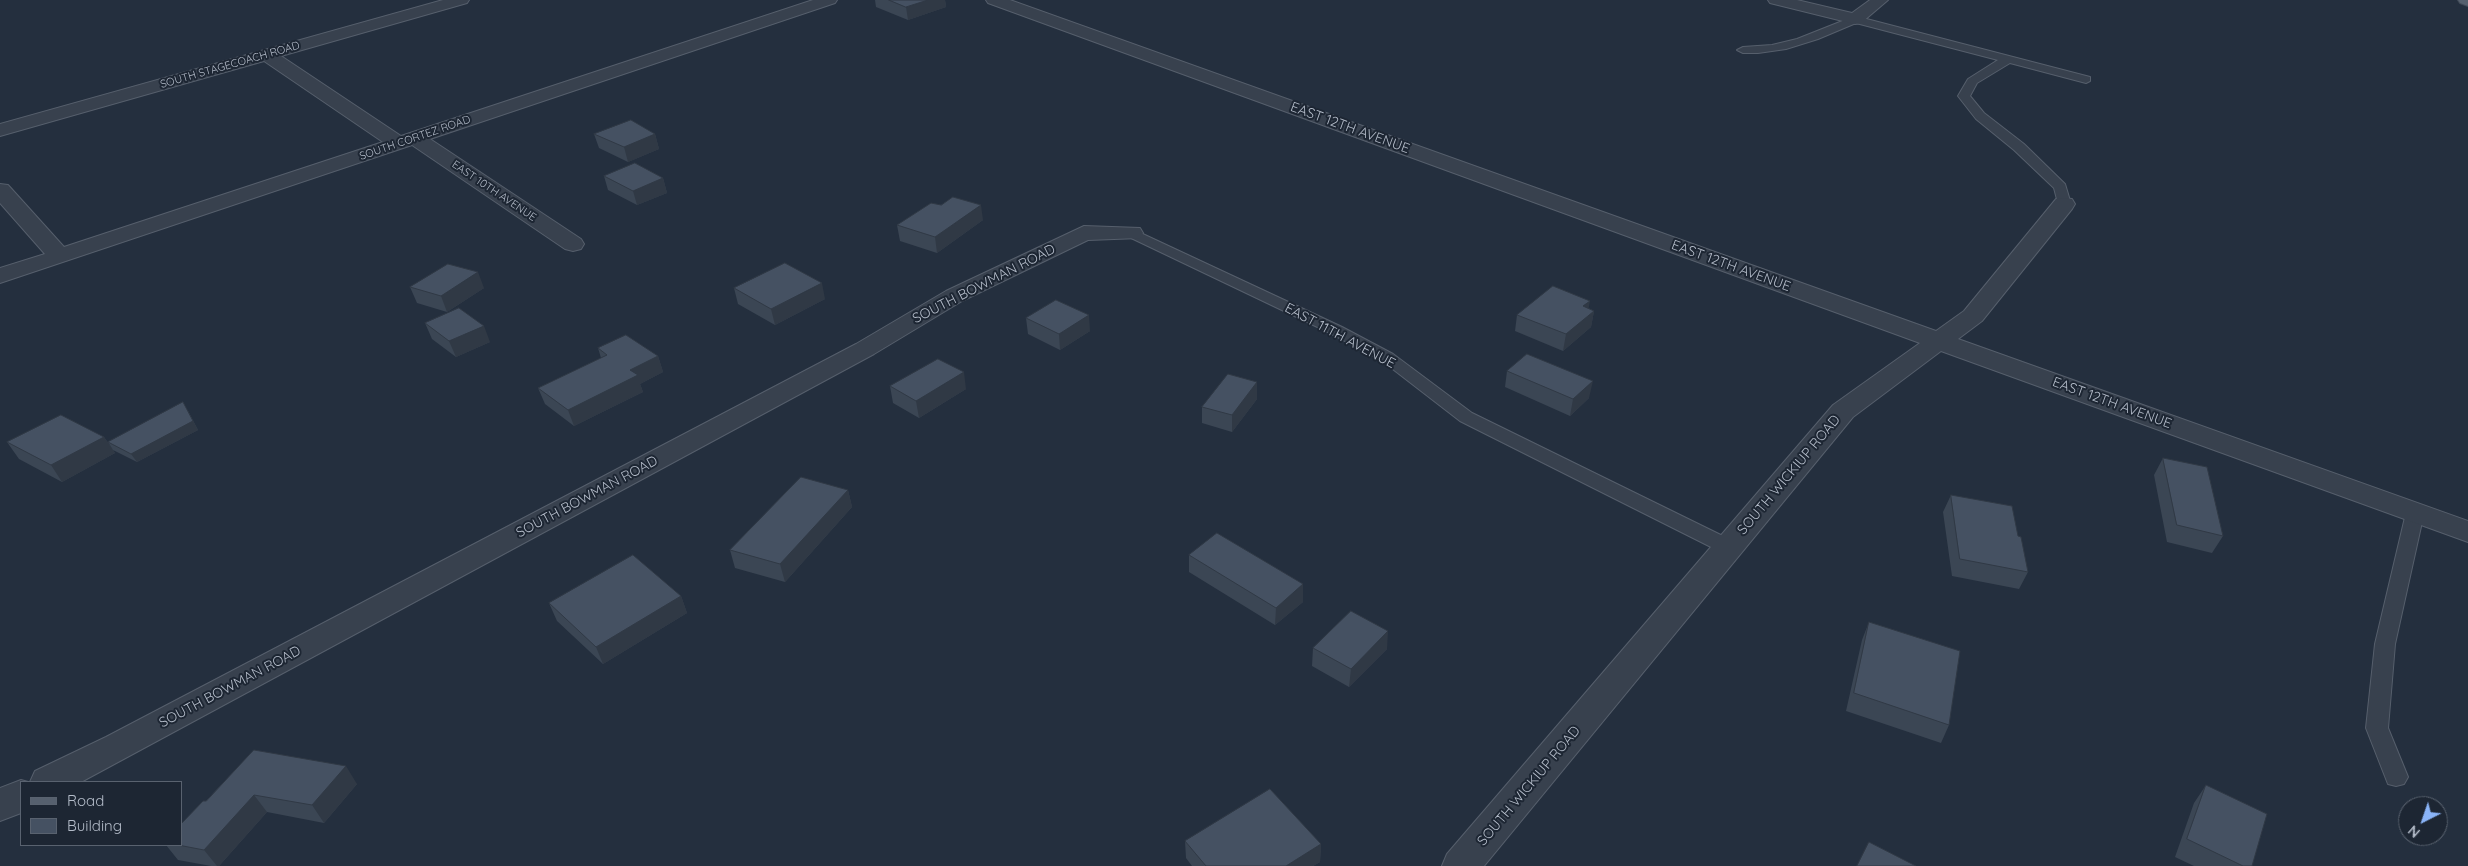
<!DOCTYPE html>
<html>
<head>
<meta charset="utf-8">
<style>
  body { margin:0 }
  #map { position:relative; width:2468px; height:866px; overflow:hidden; background:#242f3e; font-family:Quicksand,sans-serif }
  canvas { display:block }
  .legend { position:absolute; left:20px; top:781px; width:162px; height:65px; box-sizing:border-box; background:#1d2633; border:1px solid #59626f; margin:0; padding:6px 9px; list-style:none; font-size:15px; color:#b4bcc9 }
  .legend li { display:flex; align-items:center; gap:10px; height:25px }
  .legend b { width:25px; border:1px solid #59626f }
  .north { position:absolute; left:2398px; top:796px; width:50px; height:50px; box-sizing:border-box; background:#1d2633; border:1px solid #59626f; border-radius:50%; rotate:221deg; font-size:14px; font-weight:700; line-height:20px; text-align:center; color:#b4bcc9 }
  .north::after { content:''; display:block; margin:auto; width:18px; height:22px; background:#8ab4f8; clip-path:polygon(50% 0,100% 100%,50% 72%,0 100%) }
</style>
</head>
<body>
<div id="map">
<canvas width="2468" height="866"></canvas>
<ul class="legend">
<li><b style="height:6px;background:#56606e"></b>Road</li>
<li><b style="height:14px;background:#455162"></b>Building</li>
</ul>
<div class="north">N</div>
</div>
<script>
const g = document.querySelector('canvas').getContext('2d');
g.lineJoin = 'round';
function trace(path, color, width, dash) { g.strokeStyle = color; g.lineWidth = width; g.lineCap = dash ? 'butt' : 'round'; g.setLineDash(dash || []); g.stroke(path); }
function fillPath(path, color) { g.fillStyle = color; g.fill(path, 'evenodd'); }
function write(font, color, halo, rows, align = 'center') {
  g.font = font + ' Quicksand,sans-serif'; g.lineWidth = 4; g.setLineDash([]); g.textBaseline = 'middle'; g.strokeStyle = halo; g.fillStyle = color; for (const [text, x, y, turn = 0] of rows) {
    g.save(); g.translate(x, y); g.rotate((+turn || 0) * Math.PI / 180); g.textAlign = isNaN(turn) ? turn : align; if (halo) g.strokeText(text, 0, 0); g.fillText(text, 0, 0); g.restore();
  }
}
const service = new Path2D(`
  M1855 16 2090 77V81L2086 83 2010 63 1977 83 1970 96 1984 113 2024 144 2065 184 2071 204 2069 207H2059L2054 188 2014 150 1976 119 1958 96 1968 79 1998 60 1856 23 1818 39 1786 49 1758 53H1743L1737 50 1743 47 1772 45 1797 39Z
  M1132 229 1342 327 1393 354 1472 413 1735 542 1738 547 1735 552 1728 554 1721 552 1460 421 1381 360 1330 333 1127 236 1125 233 1127 230Z
  M2415 507 2422 509 2424 513 2395 644 2388 728 2408 777 2404 784 2396 786 2388 784 2366 728 2375 644 2406 513 2408 509Z`);
const minor = new Path2D(`
  M443 0H469L467 3 281 56 401 136 813 0H837L835 3 430 139 581 239 584 244 581 249 573 251 565 249 412 145 0 283V268L45 254 0 203V184L8 185 64 247 383 142 264 61 0 136V124Z
  M986 0H1010L1936 331 1964 311 2056 199 2064 198 2072 199 2075 204 2072 209 1982 321 1958 339 2468 521V542L1941 351 1853 417 1484 866H1442L1447 854 1833 405 1920 343 988 3Z
  M1768 0H1797L1852 13 1870 0H1888L1861 23 1855 24 1770 3Z
  M1084 226 1140 228 1143 233 1140 238 1088 240 962 301 874 354 81 782H30L35 771 106 737 856 344 946 291Z
  M21 780 28 782H21V813L0 821V788Z`);
const primary = new Path2D(`
  M2458 0H2468V6L2460 3Z`);
const wall = new Path2D(`
  M875 0H945L946 7 908 20 876 7Z
  M594 134H655L659 149 628 162 599 148Z
  M604 176 663 178 667 193 637 205 608 190Z
  M983 220 937 253 900 241 897 225Z
  M410 287 484 288 447 312 417 303Z
  M734 288 825 299 775 325 738 304Z
  M1588 308 1594 311 1591 327 1563 351 1515 331 1517 315Z
  M1026 318 1090 331 1060 350 1028 334Z
  M425 323 490 342 456 357 432 339Z
  M598 348 658 356 663 372 640 384 643 392 574 426 545 404 538 388 601 358Z
  M1507 371 1589 398 1570 416 1505 387Z
  M1257 382V399L1232 432 1202 423V407Z
  M890 386 966 389 919 418 893 403Z
  M188 411 198 430 137 462 113 450 108 442Z
  M104 437 115 453 62 482 19 459 7 442Z
  M2163 458 2223 536 2212 553 2167 542 2154 475Z
  M848 490 852 507 785 582 735 568 730 550Z
  M1951 495 2018 536 2028 572 2019 589 1952 576 1943 512Z
  M1189 555 1303 602 1275 625 1189 572Z
  M681 596 687 613 603 664 557 621 549 603Z
  M1869 622 1949 725 1941 743 1846 711 1862 640Z
  M1313 648 1387 649 1349 687 1312 666Z
  M254 750 357 784 324 823 267 812 219 866H211L178 860 166 845H181L206 801Z
  M2206 785 2252 866H2194L2175 857 2194 803Z
  M1185 841 1321 844 1320 862 1313 866H1192L1186 858Z`);
const shadedWall = new Path2D(`
  M928 0H945L946 7 908 20 906 7Z
  M655 134 659 149 628 162 624 147Z
  M663 178 667 193 637 205 633 191Z
  M981 205 983 220 937 253 935 237Z
  M478 272 484 288 447 312 441 296Z
  M822 283 825 299 775 325 771 309Z
  M1590 301 1587 317 1594 311 1591 327 1563 351 1566 334 1583 306Z
  M1089 315 1090 331 1060 350 1059 334Z
  M484 326 490 342 456 357 449 341Z
  M658 356 663 372 640 384 643 392 574 426 568 410 630 370Z
  M964 372 966 389 919 418 916 401Z
  M1593 381 1589 398 1570 416 1573 399Z
  M1257 382V399L1232 432V415Z
  M183 402 198 430 137 462 131 454Z
  M104 437 115 453 62 482 51 465Z
  M848 490 852 507 785 582 780 564Z
  M1303 584V602L1275 625 1276 608Z
  M681 596 687 613 603 664 596 647Z
  M1388 631 1387 649 1349 687 1351 669Z
  M346 766 357 784 324 823 312 805Z
  M254 795 267 812 219 866H217L204 850Z
  M1321 844 1320 862 1313 866H1286Z`);
const building = new Path2D(`
  M889 0H928L906 7Z
  M631 120 655 134 624 147 594 134Z
  M635 163 663 178 633 191 604 176Z
  M953 197 981 205 935 237 897 225 931 203 941 205Z
  M785 263 822 283 771 309 734 288Z
  M448 264 478 272 441 296 410 287Z
  M1553 286 1590 301 1583 306 1594 311 1566 334 1517 315Z
  M1056 300 1089 315 1059 334 1026 318Z
  M459 308 484 326 449 341 425 323Z
  M626 335 658 356 630 370 638 375 568 410 538 388 607 355 598 348Z
  M1527 354 1593 381 1573 399 1507 371Z
  M938 359 964 372 916 401 890 386Z
  M1228 374 1257 382 1232 415 1202 407Z
  M183 402 193 421 131 454 108 442Z
  M61 415 104 437 51 465 7 442Z
  M2163 458 2207 467 2223 536 2177 525Z
  M801 477 848 490 780 564 730 550Z
  M1951 495 2012 506 2018 536 2021 537 2028 572 1960 559Z
  M1217 533 1303 584 1276 608 1189 555Z
  M633 555 681 596 596 647 549 603Z
  M1351 611 1388 631 1351 669 1313 648Z
  M1869 622 1960 651 1949 725 1854 693Z
  M254 750 346 766 312 805 254 795 204 850 178 845H181V824L203 801H206Z
  M2206 785 2267 814 2252 866H2243L2187 839Z
  M1270 789 1321 844 1286 866H1206L1185 841Z
  M1869 842 1916 866H1857Z`);
const farStreetnames = [
  ["SOUTH STAGECOACH ROAD",230,65,-16],
  ["SOUTH CORTEZ ROAD",415,138,-19],
  ["EAST 10TH AVENUE",494,191,34]
];
const streetNames = [
  ["EAST 12TH AVENUE",1350,128,20],
  ["EAST 12TH AVENUE",1731,266,20],
  ["SOUTH BOWMAN ROAD",984,284,-27],
  ["EAST 11TH AVENUE",1340,336,28],
  ["EAST 12TH AVENUE",2112,403,20],
  ["SOUTH WICKIUP ROAD",1789,475,-50],
  ["SOUTH BOWMAN ROAD",587,497,-28],
  ["SOUTH BOWMAN ROAD",230,687,-28],
  ["SOUTH WICKIUP ROAD",1529,786,-50]
];
trace(service, '#565f6c', 2);
trace(minor, '#565f6c', 2);
trace(primary, '#414a57', 2);
fillPath(service, '#38414e');
fillPath(minor, '#38414e');
fillPath(primary, '#56606e');
fillPath(wall, '#3b4654');
fillPath(shadedWall, '#303945');
fillPath(building, '#455162');
trace(building, '#303945', 1);
write('11px', '#b4bcc9', '#1d2633', farStreetnames);
write('14px', '#b4bcc9', '#1d2633', streetNames);
</script>
</body>
</html>
